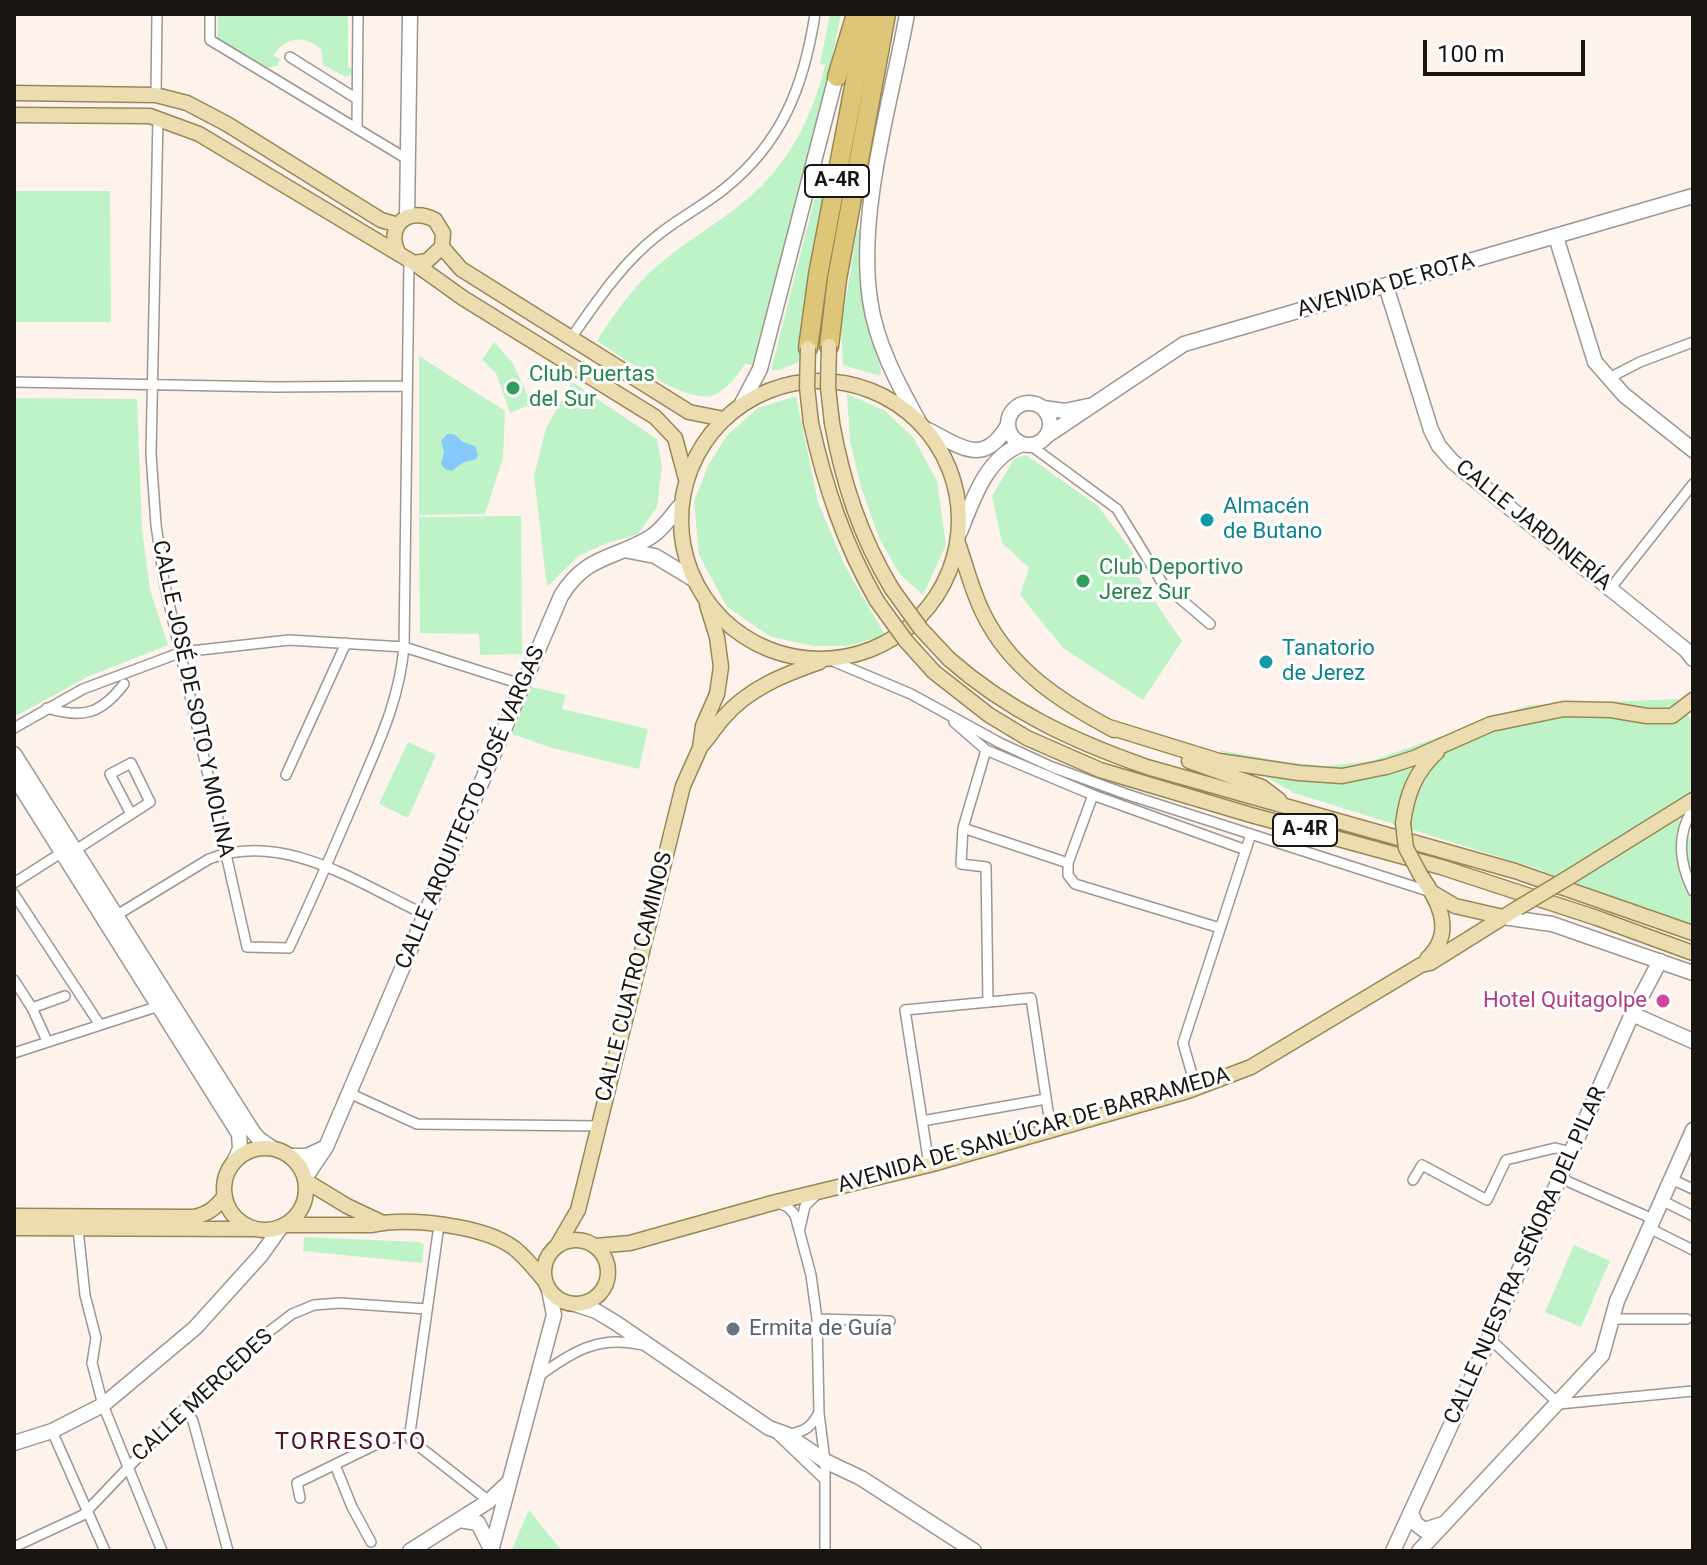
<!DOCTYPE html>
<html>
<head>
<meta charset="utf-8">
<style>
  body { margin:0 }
  #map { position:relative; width:1707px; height:1565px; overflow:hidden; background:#fdf3ec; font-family:Roboto,sans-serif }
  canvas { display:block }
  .frame { position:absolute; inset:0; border:16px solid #191513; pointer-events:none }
  .scale { position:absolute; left:1423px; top:40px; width:162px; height:36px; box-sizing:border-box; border:4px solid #191513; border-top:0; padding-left:10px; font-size:24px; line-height:28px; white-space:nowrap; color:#191513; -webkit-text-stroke:6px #fff; paint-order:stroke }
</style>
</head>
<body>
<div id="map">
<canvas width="1707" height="1565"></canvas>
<div class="frame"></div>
<div class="scale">100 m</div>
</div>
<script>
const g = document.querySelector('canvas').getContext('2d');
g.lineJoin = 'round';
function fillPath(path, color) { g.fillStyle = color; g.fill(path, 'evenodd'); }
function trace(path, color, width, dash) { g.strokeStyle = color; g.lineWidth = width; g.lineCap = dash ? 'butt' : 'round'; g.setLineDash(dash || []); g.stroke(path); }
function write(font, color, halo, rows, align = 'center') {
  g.font = font + ' Roboto,sans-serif'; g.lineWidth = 6; g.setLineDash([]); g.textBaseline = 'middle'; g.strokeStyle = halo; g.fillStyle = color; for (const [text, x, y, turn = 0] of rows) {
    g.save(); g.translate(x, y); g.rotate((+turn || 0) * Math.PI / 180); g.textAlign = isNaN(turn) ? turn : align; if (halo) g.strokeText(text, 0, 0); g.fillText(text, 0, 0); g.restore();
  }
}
const green = new Path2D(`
  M218 14H348V67L357 71 346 77 323 65 321 49C303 34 287 37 273 55L280 59 277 66 258 69 217 44Z
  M830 14H841L823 101 762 339 752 365 745 364C737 375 728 389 714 395 686 406 622 356 597 341 612 317 629 293 649 273 679 245 715 226 746 200 788 166 813 116 825 65L820 64Z
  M823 165 830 168 805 301 799 362 779 370H771Z
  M14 191H110L111 322H14Z
  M858 226C865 244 859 264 861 283 864 313 872 340 881 369L880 376 843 365 841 328Z
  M494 342 512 362 532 404 510 413 496 373 482 360Z
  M419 356 505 411 503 458 485 514 419 515Z
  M572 382 657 439 662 466 657 507 638 534 607 543 578 556 547 587 534 476 546 428Z
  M847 394 884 410 913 437 937 481 946 545 923 595 899 573 879 538 861 487 850 441Z
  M796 396 818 502 844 564 885 635 848 646H814L771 637 727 607 699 555 694 501 708 466 727 435 758 408Z
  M14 398 137 399 142 529 150 590 168 645 87 677 14 717Z
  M1026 455 1098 506 1129 547 1133 554 1128 562 1182 641 1143 700 1063 648 1020 595 1029 568 1002 543 992 496 1014 459Z
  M521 516 522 654 480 655 479 634 420 633 419 517Z
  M532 687 566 695 562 709 648 729 639 769 552 748 512 734Z
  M1678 699 1693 723V784L1679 820 1693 843V927L1535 868 1294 793 1219 750 1285 762 1327 766 1371 761 1530 705Z
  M408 742 436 755 408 818 379 804Z
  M304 1237 419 1242 424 1245 422 1263 303 1251Z
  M1574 1245 1610 1261 1581 1327 1545 1312Z
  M529 1510 562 1551H511Z`);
const water = new Path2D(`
  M447 434H454L463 442 475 446 478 455 476 459 462 463 452 471 445 469 441 464 444 452 441 441Z`);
const street = new Path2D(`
  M210 14V40L407 159
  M290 57 357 99
  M156 95 157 14
  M158 118 151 454 156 525 164 581 247 947 289 948C313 897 335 846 357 794 378 744 399 702 404 647L409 261
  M357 129 358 14
  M571 338C597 301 622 263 658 235 679 218 703 206 724 189 782 143 804 86 815 14
  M1607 379 1640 362 1693 342
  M14 382 276 387 406 386
  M1030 445 1117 509 1163 584 1210 624
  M1610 589 1693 484
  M835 662 911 694 1000 743 1052 767 1126 794 1431 892
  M47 708C83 719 101 714 124 684
  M954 722 986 750 1093 795 1246 850
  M14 728 83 689 182 652 289 640 404 647 524 685
  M986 750 963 828 1068 863
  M286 775 346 643
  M1093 795 1068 863V875L1075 884 1220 928
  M1693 808C1676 836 1679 862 1693 891
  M963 828 961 864 986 867 988 1002
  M74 851 150 802 131 763 110 774 131 814
  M14 883 61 853
  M14 894 100 1025
  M112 918 209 859C285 830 359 884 426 915
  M14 980 32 1008 47 1041
  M32 1008 65 996
  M14 1053 159 1006
  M1196 1088 1183 1043 1251 834
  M349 1093 417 1124 598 1126
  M922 1121 1046 1099
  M929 1165 905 1010 1031 998 1051 1131
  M1560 1178 1653 1219
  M1671 1179 1693 1189
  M1413 1180 1422 1165 1487 1200 1506 1160 1555 1148 1571 1152
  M1661 1200 1693 1216
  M776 1202 788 1207 795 1215 811 1275 817 1319 819 1413 825 1461V1551
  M800 1228 805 1206 817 1194
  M1649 1228 1693 1250
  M78 1229 85 1295 96 1338 92 1363 103 1405 162 1551
  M817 1319 890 1321
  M1612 1319H1687
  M1488 1337 1559 1404 1693 1391
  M539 1376C573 1351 599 1335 643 1345
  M185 1408 193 1421 228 1551
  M52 1431 105 1551
  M410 1433 439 1225
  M410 1433 411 1440 489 1501
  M788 1434C805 1432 811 1427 819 1413
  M778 1435 823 1478
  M335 1465 352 1507 371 1542
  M300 1498 297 1483 385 1440 410 1433
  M14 1547 83 1515 185 1408 245 1350 292 1314 314 1305 340 1303 427 1309`);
const secondary = new Path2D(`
  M907 14C891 103 857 211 870 300 876 343 897 382 918 420
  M407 217 410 14
  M1556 237 1595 362 1624 395 1693 450
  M1386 286 1431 430 1439 446 1453 462 1686 650 1693 659
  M1008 424a21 21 0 1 1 42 0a21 21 0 1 1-42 0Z
  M741 405 760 369 838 69
  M1043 408 1065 411 1088 406
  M928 430C962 447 984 467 1008 425
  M1045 437 1184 344 1693 196
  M960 532C973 499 987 456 1023 444
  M624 550 655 556 693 579
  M14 754 253 1132 259 1139 272 1148
  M14 776 239 1134 240 1149 234 1162
  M1503 917 1552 924 1693 973
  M1632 1014 1693 1041
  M291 1156H307L326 1147
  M305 1178 326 1147 561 596C586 555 612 560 649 538 661 531 670 518 679 507
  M575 1304 596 1311 616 1323 769 1428 786 1434 825 1461 861 1478 974 1551
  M14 1443 52 1431 103 1405 195 1328 261 1255 281 1227
  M1411 1512 1415 1523 1424 1530 1443 1524
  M459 1520 478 1523 491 1549
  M410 1551 489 1501 507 1484
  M491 1551 554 1315 549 1290
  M1393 1551 1455 1416 1632 1014 1660 961
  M1419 1551 1602 1355 1617 1301 1693 1130`);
const primary = new Path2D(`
  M14 93 156 95 187 103 227 124 381 220 398 225
  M14 115 150 116 199 134 414 263 463 298 655 417 675 438 686 479
  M442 247 461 269 689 412 724 419
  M399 254C384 227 408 205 435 220L443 233 442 247 427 261 414 263
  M681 520a139 139 0 1 1 278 0a139 139 0 1 1-278 0Z
  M811 423C825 486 844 544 877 601
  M832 423C843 483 860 536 892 589
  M958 543C966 566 972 591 983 613 1010 669 1061 702 1114 730
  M949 659C1008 711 1073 741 1147 767L1515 871 1693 933
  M934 672 989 715 1027 738 1100 770 1251 815 1441 867 1597 918 1693 953
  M1109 727 1219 761 1299 773 1342 776 1386 767 1414 758 1491 724 1564 709 1611 710 1647 716H1672L1693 700
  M700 747C709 738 715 727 723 718 749 688 785 674 820 662
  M1189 761 1262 787 1279 800
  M1403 823C1407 794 1415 772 1437 752
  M1421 876C1440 903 1455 933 1427 959
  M1571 876 1693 800
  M1433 893 1455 906 1503 917
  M224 1189a41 41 0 1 1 82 0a41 41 0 1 1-82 0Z
  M306 1181 347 1206 383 1223
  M14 1216 193 1217C209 1214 215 1208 225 1196
  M284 1225H372C408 1217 483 1225 514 1248 525 1257 535 1269 544 1280
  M14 1228 253 1229
  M544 1272a32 32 0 1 1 64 0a32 32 0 1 1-64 0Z
  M557 1246 578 1210 683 786 700 748 703 726 717 694 721 667 717 637 707 605
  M595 1246 630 1243 776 1202 929 1165 1188 1091 1251 1067 1421 965 1430 963 1518 908`);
const highway = new Path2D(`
  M837 77 856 14
  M829 346 837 279 886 14
  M808 348 818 275 868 14`);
const primaryBridge = new Path2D(`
  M829 346 828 387 832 423
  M808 348 807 387 811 423
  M892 589 921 629 949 659
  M877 601 906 641 934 672
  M1403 823 1406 848 1421 876
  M1518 908 1571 876`);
const markers = [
  [513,388,8,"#2e9e5b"],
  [1207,520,8,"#0f9aa8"],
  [1083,581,8,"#2e9e5b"],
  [1266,662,8,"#0f9aa8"],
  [1663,1001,8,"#d1479c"],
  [733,1329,8,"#6b7280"]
];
const shields = [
  [837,181,64],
  [1305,830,64]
];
const shieldNames = [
  ["A-4R",837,181],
  ["A-4R",1305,830]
];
const streetNames = [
  ["AVENIDA DE ROTA",1386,286,-16],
  ["CALLE JARDINERÍA",1533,526,39],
  ["CALLE JOSÉ DE SOTO Y MOLINA",192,699,78],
  ["CALLE ARQUITECTO JOSÉ VARGAS",471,808,-67],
  ["CALLE CUATRO CAMINOS",635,977,-76],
  ["AVENIDA DE SANLÚCAR DE BARRAMEDA",1034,1131,-16],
  ["CALLE NUESTRA SEÑORA DEL PILAR",1526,1256,-66],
  ["CALLE MERCEDES",203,1396,-43]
];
const leisureNames = [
  ["Club Puertas",529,375],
  ["del Sur",529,400],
  ["Club Deportivo",1099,568],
  ["Jerez Sur",1099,593]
];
const cultureNames = [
  ["Almacén",1223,507],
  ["de Butano",1223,532],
  ["Tanatorio",1282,649],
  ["de Jerez",1282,674]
];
const hotelNames = [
  ["Hotel Quitagolpe",1647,1001]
];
const worshipNames = [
  ["Ermita de Guía",749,1329]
];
const neighbourhoodNames = [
  ["TORRESOTO",351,1443]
];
fillPath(green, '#bef3c8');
fillPath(water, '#88c9fd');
trace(street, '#9e9690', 12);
trace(secondary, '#9e9690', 17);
trace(primary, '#985', 17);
trace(highway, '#985', 21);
trace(street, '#fff', 9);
trace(secondary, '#fff', 14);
trace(primary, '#ebddaf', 14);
trace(highway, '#dec679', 18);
trace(primaryBridge, '#985', 17, []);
trace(primaryBridge, '#ebddaf', 14);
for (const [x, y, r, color] of markers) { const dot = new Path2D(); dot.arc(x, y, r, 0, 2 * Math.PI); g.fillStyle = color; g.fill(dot); trace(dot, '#fff', 3); }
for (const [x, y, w] of shields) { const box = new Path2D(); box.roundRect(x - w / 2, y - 16, w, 32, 6); g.fillStyle = '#fff'; g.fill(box); trace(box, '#191513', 2); }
write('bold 20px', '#191513', null, shieldNames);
write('22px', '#191513', '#fff', streetNames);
write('22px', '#27864d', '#fff', leisureNames, 'left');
write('22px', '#0d838f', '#fff', cultureNames, 'left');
write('22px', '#b23c85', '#fff', hotelNames, 'right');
write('22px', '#5b616d', '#fff', worshipNames, 'left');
g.letterSpacing = '2px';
write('24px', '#541027', '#fff', neighbourhoodNames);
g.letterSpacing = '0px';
</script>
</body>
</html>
